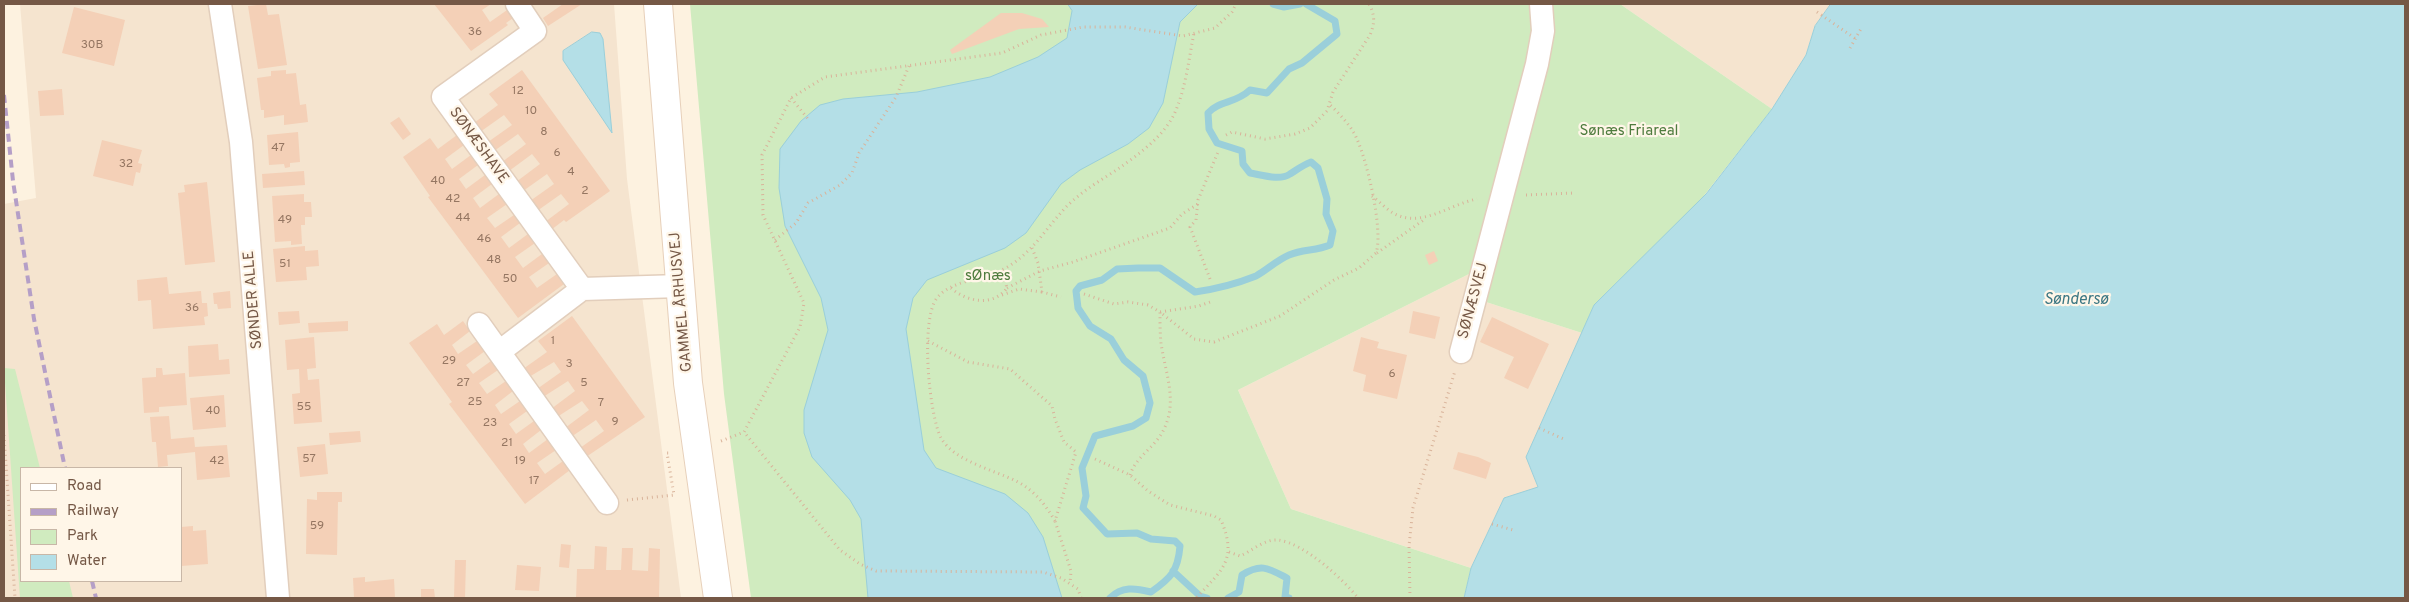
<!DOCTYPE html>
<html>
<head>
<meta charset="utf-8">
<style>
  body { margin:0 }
  #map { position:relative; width:2409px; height:602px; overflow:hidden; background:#fdf2e0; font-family:Overpass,sans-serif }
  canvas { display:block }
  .frame { position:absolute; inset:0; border:5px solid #755846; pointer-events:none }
  .legend { position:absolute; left:20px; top:467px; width:162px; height:115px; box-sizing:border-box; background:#fff6e8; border:1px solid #c8b7a7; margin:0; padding:6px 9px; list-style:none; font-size:15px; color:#755846 }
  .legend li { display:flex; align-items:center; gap:10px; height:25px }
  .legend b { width:25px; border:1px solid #c8b7a7 }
</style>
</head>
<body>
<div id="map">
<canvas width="2409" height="602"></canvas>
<div class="frame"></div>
<ul class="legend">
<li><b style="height:6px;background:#fff"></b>Road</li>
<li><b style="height:6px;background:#b59fc7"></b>Railway</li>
<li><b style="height:14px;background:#d0ebbf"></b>Park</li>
<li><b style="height:14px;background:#b4dfe7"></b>Water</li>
</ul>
</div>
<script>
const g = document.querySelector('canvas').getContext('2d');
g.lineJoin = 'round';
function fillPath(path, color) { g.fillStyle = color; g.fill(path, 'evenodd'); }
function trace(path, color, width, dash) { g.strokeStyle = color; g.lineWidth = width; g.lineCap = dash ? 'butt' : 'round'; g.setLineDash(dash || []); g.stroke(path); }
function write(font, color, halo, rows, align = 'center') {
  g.font = font + ' Overpass,sans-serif'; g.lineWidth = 4.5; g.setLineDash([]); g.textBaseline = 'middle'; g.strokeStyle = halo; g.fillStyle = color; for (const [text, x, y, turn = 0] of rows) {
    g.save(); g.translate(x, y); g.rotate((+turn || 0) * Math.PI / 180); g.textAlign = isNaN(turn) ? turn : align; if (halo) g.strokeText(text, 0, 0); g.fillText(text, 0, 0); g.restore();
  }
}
const residential = new Path2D(`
  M20 4H614L627 179 681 598H4V204L36 198ZM21 468H181V581H21Z
  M1620 4H1831L1815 26 1806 55 1772 109Z
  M1471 273 1486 302 1582 333 1527 456 1538 488 1504 498 1471 568 1291 509 1238 390Z`);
const green = new Path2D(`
  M690 4H1534L1536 32 1471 273 1238 390 1291 509 1471 568 1464 598H751L724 394Z
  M1556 4H1620L1772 109 1695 207 1594 305 1582 333 1486 302 1483 296 1549 5Z
  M4 368 15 369 40 468H21V581H69L73 598H20Z`);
const water = new Path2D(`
  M1068 4H1198L1180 22 1163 103 1149 128 1128 144 1080 170 1061 184 1026 233 1005 248 927 280 913 298 906 329 924 450 936 468 1005 494 1028 513 1043 537 1062 598H868L861 519 850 500 812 457 804 433V410L828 330 821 298 785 226 779 188 780 149 801 121 820 105 843 99 917 92 990 77 1038 57 1067 38 1072 11Z
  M1831 4H2405V598H1464L1471 568 1504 498 1538 487 1526 457 1594 305 1706 194 1772 109 1806 55 1815 26Z
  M592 32 600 33 603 39 612 133 563 60V51Z`);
const stream = new Path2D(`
  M1273 4 1284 7 1300 4
  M1173 571 1200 596 1207 598
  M1110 598C1122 586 1135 588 1151 592 1171 578 1178 571 1180 546L1175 541 1151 539 1137 533 1107 534 1083 508 1086 496 1082 468 1095 436 1133 426 1146 418 1150 403 1143 376 1124 360 1111 339 1090 326 1078 308 1076 291 1080 286 1102 280 1117 269 1138 268H1160L1195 292C1216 289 1236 284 1256 276 1267 270 1277 260 1289 255 1303 249 1316 251 1330 245L1333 231 1326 214 1327 199 1318 168 1311 162C1303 165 1298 169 1290 174 1280 181 1262 175 1250 173L1243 164 1242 151 1217 143 1209 129 1208 113C1220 100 1235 104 1250 90L1267 93 1289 69 1302 63 1337 34 1335 21 1306 4
  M1228 598 1239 592 1242 575C1261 563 1268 568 1287 578L1285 597 1289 598`);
const building = new Path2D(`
  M266 4 268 15 279 14 287 65 258 69 248 6Z
  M434 4H491L482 10 490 22 510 8 516 16 506 23 508 25 471 51Z
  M563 4H582L548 26 543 18Z
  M74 7 125 20 114 66 62 53Z
  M1001 13H1022L1042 19 1049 27 1019 29 952 54 950 50Z
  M286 70V74L296 73 300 105 306 104 308 122 284 125V115L264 118V110H261L257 78 271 76V71Z
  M522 70 610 191 566 222 564 220 551 230 545 222 569 204 561 194 537 211 530 201 554 184 547 174 523 191 516 182 540 164 532 154 509 171 502 162 526 144 518 134 494 151 488 142 512 125 504 115 480 132 474 123 498 105 489 94Z
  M62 89 64 115 40 116 38 91Z
  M399 117 411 134 403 140 390 123Z
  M298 132 300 162 290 163V167L285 168 284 164 269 165 267 135Z
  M457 135 464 145 445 159 452 169 471 155 478 165 459 179 466 189 485 175 492 184 473 198 480 208 499 194 507 204 487 218 495 228 514 215 520 223 501 237 509 248 528 234 535 243 515 257 523 268 542 254 549 263 529 277 537 288 557 274 564 284 518 318 428 197 430 196 403 157 430 138 438 149Z
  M102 140 142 150 138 163 142 164 140 173 136 172 133 186 93 176Z
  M304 171 305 185 263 188 262 174Z
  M207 182 215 262 185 265 178 193 185 192 184 185Z
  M304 194V202H311L312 217H305V225H301L302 244 291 245V241L275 242 272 196Z
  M305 246V251L318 250 319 266 306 267 307 280 276 282 273 249Z
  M1434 251 1438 261 1429 265 1425 255Z
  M167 277 169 294 201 291 202 303H207L208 316 204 317 205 325 153 329 151 300 138 301 137 280Z
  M230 291 231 308 218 309 217 304H214L213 293Z
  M299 311 300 323 279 325 278 312Z
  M1413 311 1440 317 1435 339 1409 333Z
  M572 316 645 417 586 457 580 448 604 431 596 420 571 437 565 428 589 410 582 401 557 417 551 409 575 391 568 381 543 397 537 389 561 372 554 362 529 377 523 369 547 352 538 341Z
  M1492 317 1549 344 1528 389 1504 378 1514 357 1480 342Z
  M348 321V331L309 333 308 323Z
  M463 321 470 331 452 345 458 354 477 341 485 351 466 365 473 374 491 361 498 370 479 383 487 394 506 381 513 391 495 405 501 414 520 401 527 411 509 424 516 434 534 421 541 430 523 444 529 453 548 439 556 450 537 463 545 474 563 461 570 470 525 504 449 404 452 402 409 343 437 324 444 335Z
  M314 337 316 368 307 369 308 380 319 379 322 422 294 424 292 394 300 393 299 369 287 370 285 340Z
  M1361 337 1379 342 1377 348 1407 355 1397 399 1363 391 1366 375 1353 371Z
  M218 344 219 360 229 359 230 374 189 377 188 346Z
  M156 368H162L163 375 185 373 187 405 159 407V412L144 413 142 378 156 377Z
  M224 395 226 427 193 430 190 398Z
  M169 416 171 439 194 437 195 447 227 445 230 477 197 480 195 452 167 455 168 466 158 467 156 442H152L150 417Z
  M360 431 361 442 330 445 329 433Z
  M325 444 328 474 300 477 297 447Z
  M1458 452 1478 457 1491 463 1486 479 1453 469Z
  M317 492H342V502H338L337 555 306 554 307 499 317 500Z
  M193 526V531L206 530 208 564 181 566V527Z
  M561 544 571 545 569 568 559 567Z
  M595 546 607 547 606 570H621L622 548H633L632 570 648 571 649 548 660 549 659 598H576L577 569H594Z
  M455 560H466L465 598H454Z
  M517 565 541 567 539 591 515 590Z
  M365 577V582L394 579 395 598H354L353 578Z
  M421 589H434L435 598H421Z`);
const path = new Path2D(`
  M1817 12 1856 39
  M1850 48 1862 27
  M791 98 809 120
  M1226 135 1232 132 1265 139 1295 134 1310 128 1327 111 1333 92 1370 35C1375 23 1375 15 1369 4
  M1526 195 1574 193
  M1372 196C1379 201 1386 209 1393 213 1421 229 1450 204 1477 199
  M775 240 796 223 808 203 840 185 852 173 859 153 896 97 909 66
  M1032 248 1038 263 1042 292 1061 297
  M1377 253 1425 219
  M1210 279 1190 227 1196 220 1198 200 1218 152
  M951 288C967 302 993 307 1007 288L1002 270
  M1007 288 1040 271 1073 262 1170 228 1182 214 1198 204
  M1084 294 1114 304 1128 302 1148 305 1160 312 1199 306 1213 301
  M1002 295 1019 289 1042 292
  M928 341 968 362 1010 369 1052 406 1055 419 1064 442 1076 452 1055 521 1071 571 1070 584
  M1539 428 1566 440
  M4 435 15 598
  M721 441 744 432
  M1095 459 1130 475 1148 491 1170 505 1214 516 1221 520C1238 560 1222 570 1196 598
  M1130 475C1136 456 1156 447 1164 429 1178 401 1165 372 1161 343 1160 333 1160 322 1160 312L1194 339 1214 342 1280 316 1334 280 1359 268 1376 253C1384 231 1366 154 1354 133 1348 123 1338 112 1329 104
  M627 500 674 495 667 453H672
  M1055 521C1045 504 1034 490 1016 481 994 470 954 461 941 438 929 415 920 319 937 298 951 280 983 280 1002 270 1032 255 1047 226 1069 204 1084 190 1101 180 1118 169 1139 154 1166 135 1176 110 1186 86 1189 58 1194 33
  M1492 524 1513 530
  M1229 552 1240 556C1252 551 1264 539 1278 540 1304 543 1343 579 1358 598
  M1081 598 1078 589 1061 578 1043 572 876 571 860 564 840 550 744 432 800 327 804 303 763 215 762 155 791 98 825 77 1002 53 1041 35 1083 27H1125L1183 36 1215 28 1232 12 1236 4
  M1410 598 1409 546 1413 508 1455 371`);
const street = new Path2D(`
  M220 4 241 142 278 598
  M517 4 535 31 443 97 582 289
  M479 324 499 352 582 289 680 286
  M499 352 607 503
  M1461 352 1537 64 1543 31 1541 4`);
const secondary = new Path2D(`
  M658 4 688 383 718 598`);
const rail = new Path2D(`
  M4 95 13 181 34 319 65 468
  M92 581 96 598`);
const numberNames = [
  ["36",475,33],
  ["30B",92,46],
  ["12",518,92],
  ["10",531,112],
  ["8",544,133],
  ["47",278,149],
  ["6",557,154],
  ["32",126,165],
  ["4",571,173],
  ["40",438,182],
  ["2",585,192],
  ["42",453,200],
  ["44",463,219],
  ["49",285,221],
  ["46",484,240],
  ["48",494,261],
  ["51",285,265],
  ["50",510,280],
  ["36",192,309],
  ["1",553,342],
  ["29",449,362],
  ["3",569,365],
  ["6",1392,375],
  ["27",463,384],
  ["5",584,384],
  ["25",475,403],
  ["7",601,404],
  ["55",304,408],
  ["40",213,412],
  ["9",615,423],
  ["23",490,424],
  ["21",507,444],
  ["57",309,460],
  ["42",217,462],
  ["19",520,462],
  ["17",534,482],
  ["59",317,527]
];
const parkNames = [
  ["Sønæs Friareal",1629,132],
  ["sØnæs",988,277]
];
const streetNames = [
  ["SØNÆSHAVE",478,146,54],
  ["SØNDER ALLE",254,300,-95],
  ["SØNÆSVEJ",1474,301,-75],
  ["GAMMEL ÅRHUSVEJ",682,302,-95]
];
const waterNames = [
  ["Søndersø",2076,301]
];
fillPath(residential, '#f5e4cf');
fillPath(green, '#d0ebbf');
fillPath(water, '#b4dfe7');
trace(water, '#9acfda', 1);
trace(stream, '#9acfda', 7);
fillPath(building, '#f4d0b7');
trace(street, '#e2cebc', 25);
trace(secondary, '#e7d0ba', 30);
trace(path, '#d9b39a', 3, [1, 4]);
trace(street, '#fff', 22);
trace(secondary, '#fff', 28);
trace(rail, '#b59fc7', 4, [8, 5]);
write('12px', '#957662', null, numberNames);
write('15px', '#4f7c3e', '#fff6e8', parkNames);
write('15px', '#755846', '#fff6e8', streetNames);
write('italic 16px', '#3c7783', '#fff6e8', waterNames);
</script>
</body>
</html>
